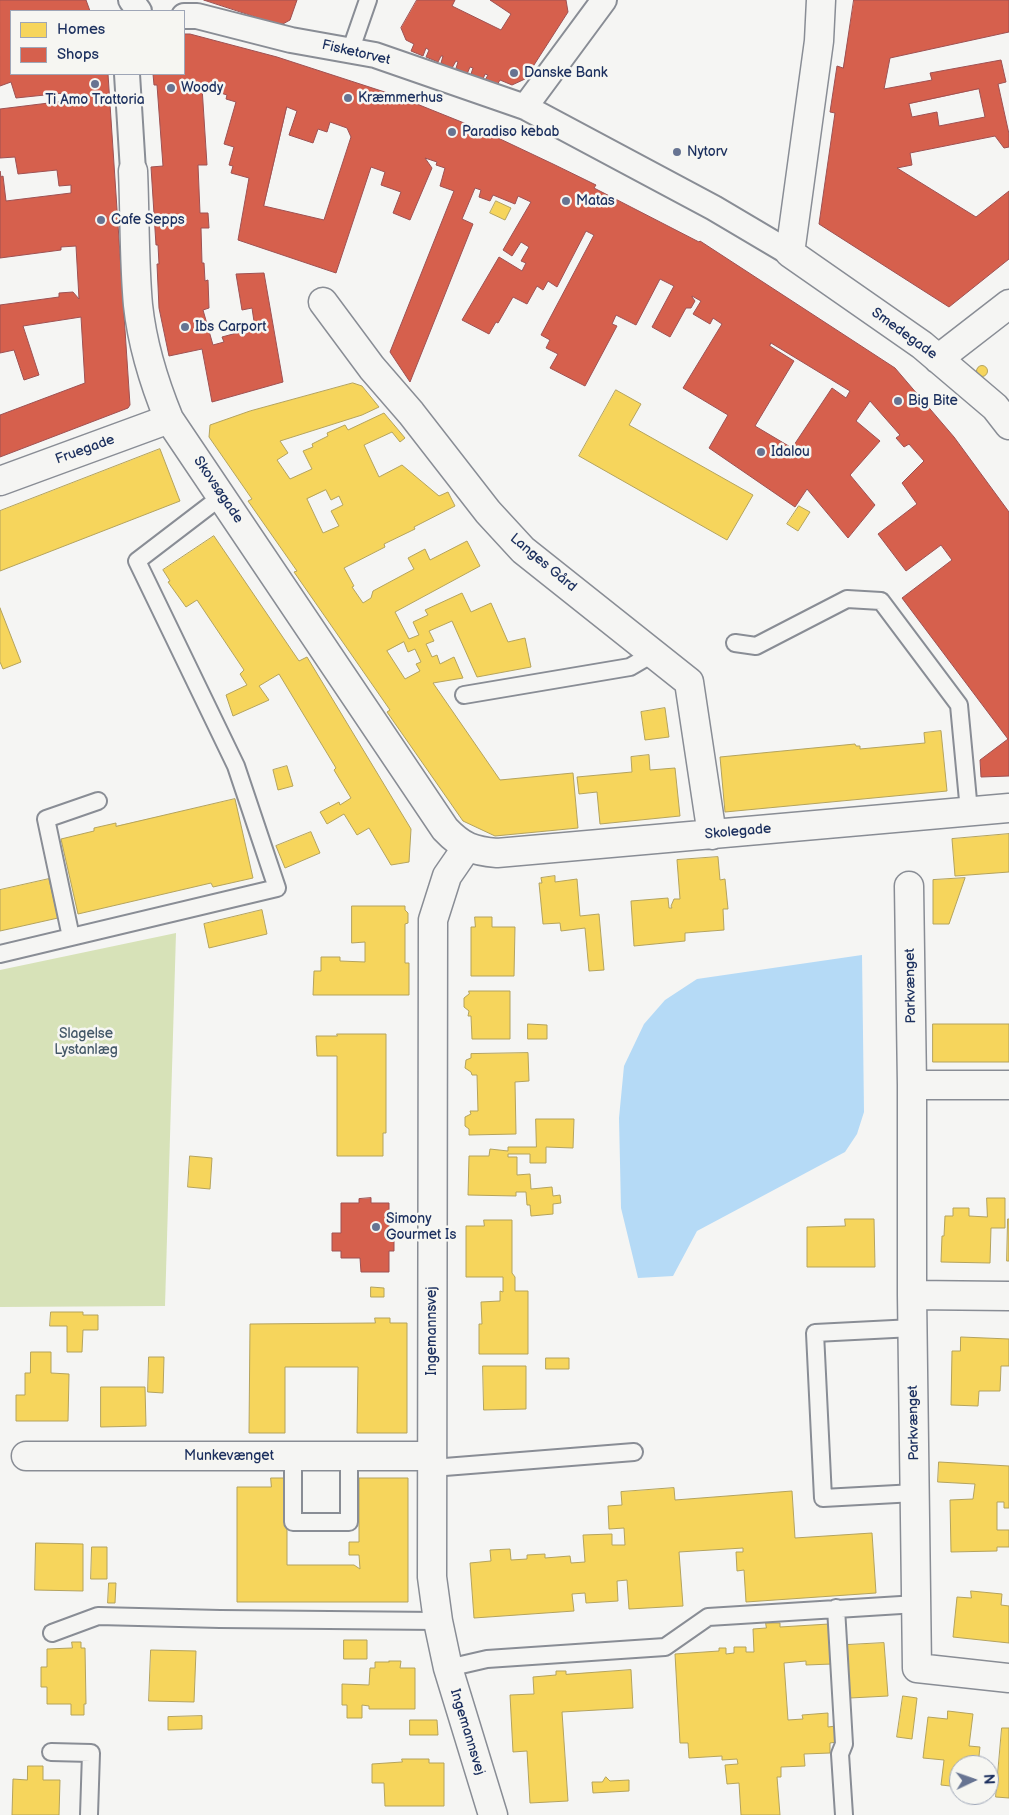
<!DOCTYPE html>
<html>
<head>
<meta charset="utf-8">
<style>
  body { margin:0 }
  #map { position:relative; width:1009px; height:1815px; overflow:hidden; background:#f5f5f3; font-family:"Balsamiq Sans",sans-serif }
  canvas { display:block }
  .legend { position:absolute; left:10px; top:10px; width:175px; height:65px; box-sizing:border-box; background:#f6f6f2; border:1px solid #9ea6b7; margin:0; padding:6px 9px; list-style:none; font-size:15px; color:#1b2f5e }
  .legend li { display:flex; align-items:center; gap:10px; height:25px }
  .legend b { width:25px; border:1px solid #9ea6b7 }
  .north { position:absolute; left:949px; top:1755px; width:50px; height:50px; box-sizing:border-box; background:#f6f6f2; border:1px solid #9ea6b7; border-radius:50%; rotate:87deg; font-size:14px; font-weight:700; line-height:20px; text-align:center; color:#1b2f5e }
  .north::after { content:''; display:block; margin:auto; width:18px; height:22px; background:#677492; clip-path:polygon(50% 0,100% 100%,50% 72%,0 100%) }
</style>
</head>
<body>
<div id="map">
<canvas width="1009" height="1815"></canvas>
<ul class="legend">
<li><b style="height:14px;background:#f6d55c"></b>Homes</li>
<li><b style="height:14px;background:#d6604d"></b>Shops</li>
</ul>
<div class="north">N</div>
</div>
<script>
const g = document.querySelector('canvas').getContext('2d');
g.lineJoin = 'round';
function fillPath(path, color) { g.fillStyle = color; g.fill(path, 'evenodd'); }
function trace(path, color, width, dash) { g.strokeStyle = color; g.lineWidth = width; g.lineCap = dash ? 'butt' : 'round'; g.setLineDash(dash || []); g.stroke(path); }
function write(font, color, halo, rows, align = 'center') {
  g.font = font + ' "Balsamiq Sans",sans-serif'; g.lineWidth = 5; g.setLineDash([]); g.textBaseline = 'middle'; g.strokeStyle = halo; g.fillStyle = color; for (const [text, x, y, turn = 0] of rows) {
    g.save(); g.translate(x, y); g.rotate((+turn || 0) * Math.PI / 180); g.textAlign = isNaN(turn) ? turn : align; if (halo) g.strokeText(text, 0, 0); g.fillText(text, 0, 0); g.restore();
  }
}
const green = new Path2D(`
  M176 933 165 1306 0 1307V970Z`);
const water = new Path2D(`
  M862 955 864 1112 857 1134 845 1152 697 1231 673 1276 638 1278 621 1208 619 1118 624 1066 644 1024 665 1000 697 979Z`);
const homes = new Path2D(`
  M496 201 511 208 505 220 490 213Z
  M976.5 371a5.5 5.5 0 1 1 11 0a5.5 5.5 0 1 1-11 0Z
  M353 383 362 386 379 407 362 415 280 441 288 453 277 460 290 479 312 469 303 451 313 447 312 444 328 436 327 433 345 425 348 430 384 413 405 438 400 442 392 432 364 445 379 477 402 465 439 496 448 492 455 506 414 527 415 529 384 544 385 547 344 568 354 586 352 587 363 603 371 598 373 591 414 569 408 558 425 549 430 560 467 541 480 566 395 612 409 639 419 635 413 622 428 615 425 610 462 593 471 612 491 603 508 642 525 638 531 667 477 677 452 621 429 631 434 641 426 644 432 657 437 655 440 664 454 657 463 678 433 683 500 780 573 773 578 828 495 836 463 821 387 712 390 710 294 572 297 571 248 501 252 499 209 437 210 425 250 411ZM326 490 331 500 339 496 343 505 331 511 339 526 323 533 307 499ZM404 642 408 652 415 649 421 662 416 664 420 671 405 679 387 651Z
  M616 390 641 404 629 425 753 495 727 540 579 456Z
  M160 449 180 501 0 571V511Z
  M799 506 810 512 798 531 787 524Z
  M214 536 299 661 307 657 411 829 409 862 391 865 369 828 357 835 344 814 327 824 320 812 339 802 340 805 351 798 334 770 336 768 279 674 259 686 269 700 233 716 226 695 247 685 240 674 244 670 197 600 186 607 168 582 170 581 163 570Z
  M0 608 21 662 3 669 0 662Z
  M665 708 669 737 645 740 641 712Z
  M941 731 947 791 725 812 720 757 855 744 856 746H860V749L925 743 924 733Z
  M649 755 650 770 675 768 680 816 600 824 597 792 579 794 577 777 632 772 631 757Z
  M287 766 293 786 278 790 273 770Z
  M235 799 253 878 213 887 211 883 78 914 61 839 94 831V828L116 823V826Z
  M311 832 320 853 285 868 276 846Z
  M1009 834V872L955 876 952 839Z
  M718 857 720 880 725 879 728 909H723L724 930 685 933V941L634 946 631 901 668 898 669 908H672L671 906 674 899H680L677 860Z
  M555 876V882L577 879 580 916 599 914 604 970 589 971 585 928 561 931 560 923 543 924 539 883H542L541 878Z
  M965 878 949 924H933V880Z
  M49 879 58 918 0 931V890Z
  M352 906H405V910L408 913V923L405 924V963H409V995H313L314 971H321V957H340V961L365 962V942L352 943Z
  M262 910 267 934 209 948 204 924Z
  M475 917H492V927H515L514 976H471V927H475Z
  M469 991H510V1039H472L471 1016H468L469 1011 464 1007V998L469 994Z
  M528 1024 547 1025V1039H528Z
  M933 1024H1009V1062H933Z
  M337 1034H386V1133H383V1156H337V1056H317L316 1036H337Z
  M528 1053 529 1081 515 1082 516 1134 469 1135V1129L465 1126V1117L471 1114 470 1111H478L477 1075H472L471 1072 465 1068 466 1060 471 1058V1054Z
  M536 1119H574L573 1148 546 1147V1163H530V1154H508V1157H517V1175L530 1174 531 1189 552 1187 553 1196 560 1195 561 1203 553 1204V1214L531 1216 530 1205H527L526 1192H516V1196L468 1195 469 1156H489L490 1149 508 1151V1147H536Z
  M190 1156 212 1158 210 1189 188 1187Z
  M987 1198H1005V1228H991L990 1263 941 1262 942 1236H944L945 1216H953V1208H969V1216L987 1217Z
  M845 1219H874L875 1267H807V1227L845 1226Z
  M1008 1219H1009V1261H1007Z
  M484 1220H512V1273L515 1277V1291H528V1354H479V1324H482L481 1302 500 1301V1291L503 1292V1277H466V1226H484Z
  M371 1287 384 1288V1297H371Z
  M51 1312H83V1315H98V1330H83L82 1352H67V1326H50Z
  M375 1318H390V1323H407V1433H357L358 1367H285V1433H249L250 1324 375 1323Z
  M961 1337 1009 1339V1366H1001L1000 1391H979L978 1406 951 1405 952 1351H960Z
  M31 1352H51V1373L69 1374 68 1421H16V1395H25V1373H30Z
  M149 1357H164L163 1393 148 1392Z
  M546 1358H569V1369H546Z
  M483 1366H526V1409L484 1410Z
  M101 1387H145L146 1426 101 1427Z
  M939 1462 1009 1466V1508H1004V1502H997V1530H1009V1547H997V1551L951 1552 950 1500 973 1499 975 1484 938 1482Z
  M271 1478H284V1487H287V1565H354L360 1569 359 1555H349V1542H359V1478H408V1602H237V1487H271Z
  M674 1488 675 1500 792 1491 795 1538 872 1533 876 1593 746 1602 744 1570 737 1571 736 1552H743V1548L679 1552 683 1606 629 1609 627 1580 617 1581 618 1601 586 1603 585 1593 572 1594 574 1611 474 1618 470 1563 491 1561 490 1550 510 1549 511 1560 527 1559V1555L545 1554V1558L570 1556 571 1563 585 1562 583 1535 612 1534V1545H625L624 1528 609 1529 608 1506 622 1505 621 1492Z
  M36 1543 83 1544V1591L35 1590Z
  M92 1547H107V1579H91Z
  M109 1583H116L115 1603H108Z
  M971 1591 1002 1594 1001 1605 1009 1606V1643L953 1637 957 1597 971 1598Z
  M766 1623H780V1627L829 1624 832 1664 806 1665V1661L784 1663 788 1720 803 1719 802 1715 828 1713V1727L836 1726 837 1742 830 1743V1753L804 1754 805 1766 781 1767V1777H777L780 1815H741L739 1783 727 1784 725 1765 738 1764 737 1759 722 1760V1756L689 1758 688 1743H680L675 1654 719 1651V1648H726V1654L734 1653V1647H746V1652H754L753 1629 766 1628Z
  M344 1640H367V1659H344Z
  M72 1642H81V1648H85L86 1704H84V1715H71V1704H47V1687H41V1667H47V1649L72 1648Z
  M884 1643 888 1696 850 1698 846 1645Z
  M151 1650 196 1651 194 1702 149 1701Z
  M389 1661H401L400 1668H415V1709H369V1706L362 1705V1718H347V1705H342V1684L369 1685 370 1668H375V1662H389Z
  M631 1670 633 1708 562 1712 568 1801 530 1803 527 1751 513 1752 510 1695 534 1694 533 1677 556 1675V1671H566V1674Z
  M903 1696 917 1698 912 1739 897 1737Z
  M948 1711 973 1714 969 1746 980 1747 978 1765H959V1787L941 1785 944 1760 923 1758 928 1717 947 1719Z
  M202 1716V1729L168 1730V1717Z
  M410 1720H437L438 1735H410Z
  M1002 1728H1009V1798L996 1797Z
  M402 1759H429V1763H444V1806H385L384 1783H372V1764L402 1762Z
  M28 1766H43V1780H60L59 1815H12L13 1779 27 1780Z
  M606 1777 610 1781 629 1780V1791L593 1793 592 1782H602Z`);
const shops = new Path2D(`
  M0 0H86L90 11H11V74H108L130 405 128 408 0 457V415L85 383 81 317 23 326 39 375 24 380 14 350 0 353V305L59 297V293L73 292 79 299 76 246 61 247V250L0 258V171L1 177 3 176 6 201 71 193V185L59 186 57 170 18 174 15 157 0 158V109L65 101 64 93 16 98 11 82 0 86Z
  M204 0H297L290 20 281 25Z
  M417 0H455L452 6 501 30 511 14 490 0H566L568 12 525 79 512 85 500 80 497 85 485 80 488 75 485 74 483 79 471 74 473 68 470 67 467 74 456 68 458 62 456 61 452 68 441 63 443 56H441L438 62 426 57 429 50 426 48 423 56 411 51 414 44 406 40 401 28Z
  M854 0H1009V32L890 58 884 89 932 80 930 73 1001 60 1006 82 998 84 1009 134V147L1004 148 995 136 910 153 912 165 897 168 976 217 1009 191V259L949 307 819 224 835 113 830 112 837 66 843 68ZM979 89 985 117 939 126 937 112 912 117 909 104Z
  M184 34H190L277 57 397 96 479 129 553 164 596 185 594 188 699 242 700 241 895 368 954 437 1009 512V776L981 777 980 760 1008 739 902 598 952 560 941 545 906 571 878 534 917 504 902 483 924 461 909 444 904 447 896 438 900 435 870 401 856 421 880 441 850 475 875 505 848 538 807 489 795 507 709 448 728 415 683 388 722 324 713 318 710 324 693 314 701 301 692 296V297L695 301 691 308H686L670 337 652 327 674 286 660 279 636 325 616 315 612 324 617 326 585 386 550 368 558 354 546 348 550 340 541 335 594 235 586 231 557 287 548 281 543 290 537 286 527 304 513 297 498 323 496 322 489 334 462 320 499 257 522 271 526 263 521 261 529 247 521 242 512 256 503 250 531 202 518 196 515 204 493 195 490 201 479 197 481 190 475 188 462 219 473 224 410 382 390 352 454 191 440 186 445 168 436 165 437 162 425 158 432 168 410 220 393 213 401 192 381 185 385 172 371 167 336 273 238 240 249 178 231 173 233 166 229 165 234 147 224 144 236 102 226 99 227 95 202 87 207 165H198L200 213H208L209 228H201L202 263H204L205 281 208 280 209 308 203 310 213 345 224 342 222 337 255 328 252 308 242 310 236 274 264 273 283 382 212 402 202 349 169 356 159 308 157 264H159L158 245H156L151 167 163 166 157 85H154L153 74H184ZM287 107 297 111 289 135 313 143 318 129 327 132 330 122 347 128 351 137 324 220 264 206ZM771 343 850 391 846 398 832 388 792 448 755 426 794 361 770 346Z
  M371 1198V1203H389V1232H394V1251H389V1272H361L360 1258H341V1251H332V1233H341V1203H359V1199Z`);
const service = new Path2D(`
  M351 49 368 0
  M735 643 756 646 847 599 881 601 959 705 969 811
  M464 695 630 667 654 653
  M71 937 46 819 98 801
  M0 954 277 888 236 766 137 561 222 496
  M913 1328 815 1333 823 1498 915 1493
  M293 1456V1522H349V1456
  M432 1468 634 1452
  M836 1608 844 1744 840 1754 844 1815
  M52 1633 98 1616 220 1619 438 1621
  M448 1668 487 1659 665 1647 708 1617 917 1604
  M51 1752 91 1753 89 1815`);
const pedestrian = new Path2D(`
  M131 0 139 11
  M184 16H197L291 40 375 55 525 107 714 208 790 253
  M127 74 133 171
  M525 107 604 0`);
const minor = new Path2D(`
  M821 0 819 41 790 253 922 345 995 407 1009 425
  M133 171C135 216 134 261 138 305 142 342 155 385 169 419L445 829C462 847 473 851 497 853L1009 808
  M323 302 372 368 411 413 488 512 523 550 689 682 712 835
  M938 359 1009 304
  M0 481 169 419
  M467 847 447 876 433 920 432 1577 438 1621 448 1668 493 1815
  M909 886 912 1085V1295L917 1668 1009 1678
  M912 1085H1009
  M912 1295 1009 1296
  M26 1456H432`);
const markers = [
  [514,73,5,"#677492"],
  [95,84,5,"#677492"],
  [171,88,5,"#677492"],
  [348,98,5,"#677492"],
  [452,132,5,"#677492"],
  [677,152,5,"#677492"],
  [566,201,5,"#677492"],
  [101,220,5,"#677492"],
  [185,327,5,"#677492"],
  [898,401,5,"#677492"],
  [761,452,5,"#677492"],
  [376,1227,5,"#677492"]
];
const streetNames = [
  ["Fisketorvet",356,53,13],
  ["Smedegade",904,334,36],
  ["Fruegade",85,450,-20],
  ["Skovsøgade",218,490,56],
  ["Langes Gård",543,563,40],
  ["Skolegade",738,832,-5],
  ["Parkvænget",911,986,-91],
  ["Ingemannsvej",432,1331,-90],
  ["Parkvænget",914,1423,-91],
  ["Munkevænget",229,1456],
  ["Ingemannsvej",467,1732,73]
];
const poiNames = [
  ["Danske Bank",524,73],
  ["Woody",181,88],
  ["Kræmmerhus",358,98],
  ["Ti Amo Trattoria",95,100,"center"],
  ["Paradiso kebab",462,132],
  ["Nytorv",687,152],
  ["Matas",576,201],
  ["Cafe Sepps",111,220],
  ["Ibs Carport",195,327],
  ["Big Bite",908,401],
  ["Idalou",771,452],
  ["Simony",386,1219],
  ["Gourmet Is",386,1235]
];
const parkNames = [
  ["Slagelse",86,1034],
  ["Lystanlæg",86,1050]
];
fillPath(green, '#d7e2b8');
fillPath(water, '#b5daf6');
fillPath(homes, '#f6d55c');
trace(homes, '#b4a35d', 1);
fillPath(shops, '#d6604d');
trace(shops, '#9e5152', 1);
trace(service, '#898d95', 20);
trace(pedestrian, '#898d95', 28);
trace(minor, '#898d95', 31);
trace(service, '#f5f5f3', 16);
trace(pedestrian, '#f5f5f3', 24);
trace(minor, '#f5f5f3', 28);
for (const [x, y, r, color] of markers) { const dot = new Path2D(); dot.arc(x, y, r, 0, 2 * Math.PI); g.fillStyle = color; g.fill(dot); trace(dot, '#f6f6f2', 2); }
write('14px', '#1b2f5e', '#f6f6f2', streetNames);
write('14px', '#1b2f5e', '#f6f6f2', poiNames, 'left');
write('14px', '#445868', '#f6f6f2', parkNames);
</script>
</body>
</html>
